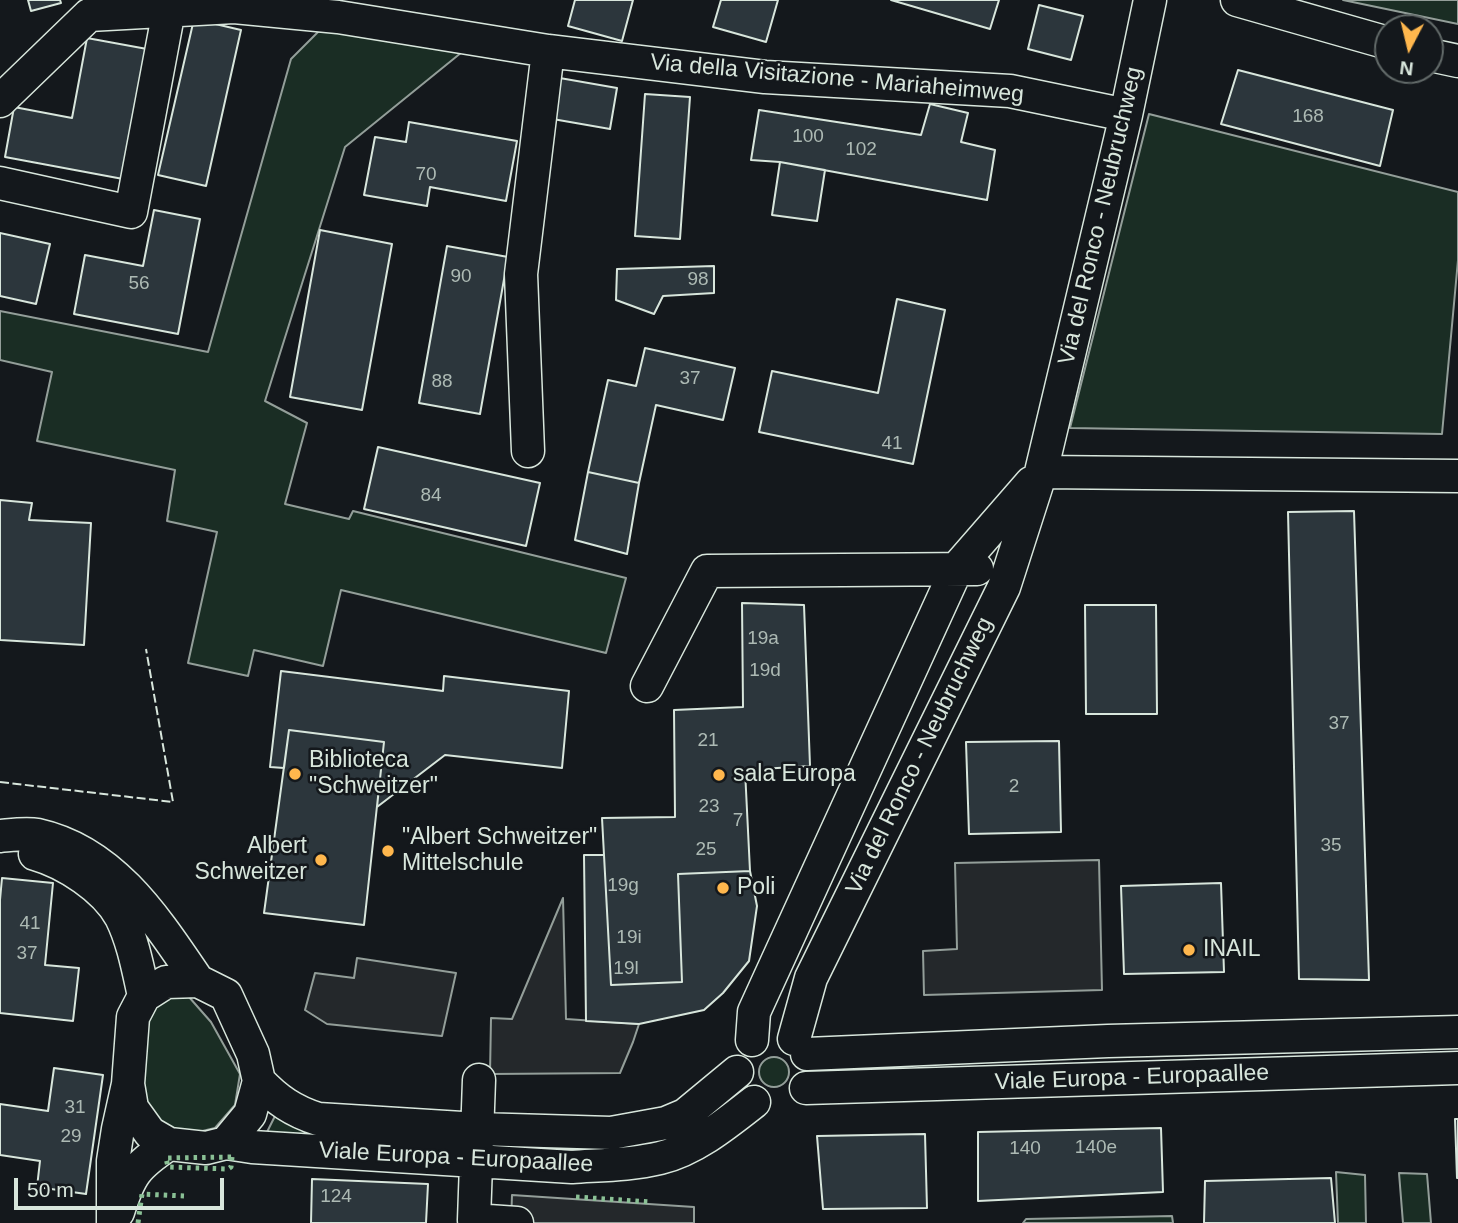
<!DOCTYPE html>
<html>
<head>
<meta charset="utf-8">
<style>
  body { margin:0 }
  #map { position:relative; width:1458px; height:1223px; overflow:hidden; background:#14181c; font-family:Helvetica,sans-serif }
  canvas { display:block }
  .north { position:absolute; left:1374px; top:14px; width:70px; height:70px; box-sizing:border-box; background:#14181c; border:2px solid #626a69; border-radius:50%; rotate:187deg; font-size:19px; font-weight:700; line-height:28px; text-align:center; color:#d8e6dc }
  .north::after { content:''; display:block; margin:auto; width:24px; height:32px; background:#ffb74d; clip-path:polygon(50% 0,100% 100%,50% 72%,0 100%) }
  .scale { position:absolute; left:14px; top:1178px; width:210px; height:32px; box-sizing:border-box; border:4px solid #d8e6dc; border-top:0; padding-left:9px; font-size:21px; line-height:24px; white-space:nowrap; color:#d8e6dc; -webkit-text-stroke:5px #14181c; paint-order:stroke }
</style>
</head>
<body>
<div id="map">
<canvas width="1458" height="1223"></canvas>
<div class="north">N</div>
<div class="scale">50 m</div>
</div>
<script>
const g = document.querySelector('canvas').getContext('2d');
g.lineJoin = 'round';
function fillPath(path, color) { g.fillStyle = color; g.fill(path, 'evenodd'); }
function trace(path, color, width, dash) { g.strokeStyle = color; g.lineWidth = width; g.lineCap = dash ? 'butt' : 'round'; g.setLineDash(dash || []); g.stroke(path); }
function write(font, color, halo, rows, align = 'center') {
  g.font = font + ' Helvetica,sans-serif'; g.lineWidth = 5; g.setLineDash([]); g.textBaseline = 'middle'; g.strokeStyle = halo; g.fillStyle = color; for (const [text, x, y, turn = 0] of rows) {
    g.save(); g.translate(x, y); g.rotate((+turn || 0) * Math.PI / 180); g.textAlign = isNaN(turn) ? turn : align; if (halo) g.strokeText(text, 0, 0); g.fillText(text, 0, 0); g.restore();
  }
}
const green = new Path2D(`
  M1343 0H1458V24Z
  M326 24 467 48 345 147 265 401 307 423 285 504 349 519 353 511 626 578 606 653 341 590 323 666 254 650 248 676 188 663 217 532 167 521 175 470 37 441 52 372 0 360V311L208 352 291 59Z
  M1149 114 1458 192V260L1442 434 1070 428Z
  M170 996 189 997 211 1022 240 1074 235 1105 215 1128 194 1133 166 1129 146 1109 139 1090 144 1023 152 1004Z
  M759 1072a15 15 0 1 1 30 0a15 15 0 1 1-30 0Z
  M277 1112 412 1141 409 1145 265 1136Z
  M1336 1172 1365 1175 1366 1223H1338Z
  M1399 1173 1427 1174 1431 1223H1403Z
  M1172 1216 1173 1223H1023L1026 1219Z`);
const parking = new Path2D(`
  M1099 860 1102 990 924 995 923 951 957 949 955 863Z
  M563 898 566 1019 639 1024 633 1042 620 1073 490 1074 491 1018 512 1019Z
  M357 958 456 973 442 1036 327 1024 305 1010 315 973 354 978Z
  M512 1195 694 1207V1223H511Z`);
const building = new Path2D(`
  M28 0H60L61 3 31 11Z
  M575 0H633L622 41 568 26Z
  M721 0H778L766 42 713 27Z
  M891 0H999L990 29Z
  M1039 5 1083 16 1071 60 1028 49Z
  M194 19 241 30 206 186 158 175Z
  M87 38 147 49 123 179 5 157 14 107 72 118Z
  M1238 70 1393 110 1380 166 1221 124Z
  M554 77 617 88 610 129 547 118Z
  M645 94 690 97 680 239 635 236Z
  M930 104 968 113 961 142 995 150 987 200 780 162 751 160 759 110 921 135Z
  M409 122 517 141 506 201 430 187 427 206 364 195 375 137 406 142Z
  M780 162 825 170 817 221 772 215Z
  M154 210 200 219 178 334 74 314 85 255 143 266Z
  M320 230 392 244 362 410 290 397Z
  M0 233 50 244 36 304 0 296Z
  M447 246 508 257 480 414 419 403Z
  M714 266V293L663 296 654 314 616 300 617 269Z
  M897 299 945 310 913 464 759 432 772 371 878 393Z
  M645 348 735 368 723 420 656 405 639 483 588 472 608 380 636 386Z
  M378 447 540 483 526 546 364 509Z
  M588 472 639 483 627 554 575 540Z
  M0 500 32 503 29 520 91 523 84 645 0 640Z
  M1354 511 1369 980 1299 979 1288 512Z
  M742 603 804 605 810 766 745 770 750 871 678 874 682 982 611 985 602 818 675 817 674 710 743 707Z
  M1085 605H1156L1157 714H1086Z
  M281 671 443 691 444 676 569 691 562 768 445 755 377 807 384 742 289 730 284 768 270 767Z
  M289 730 384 742 364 925 264 913Z
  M1059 741 1061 832 969 834 966 742Z
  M584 855H604L611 985 682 982 678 874 750 871 757 906 749 961 723 993 704 1010 639 1024 586 1021Z
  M2 878 53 883 45 965 79 968 73 1021 0 1013V900Z
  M1221 883 1224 972 1124 974 1121 886Z
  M54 1068 103 1075 86 1194 37 1187 40 1161 0 1155V1104L48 1111Z
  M1455 1119H1458V1178H1457Z
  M1161 1128 1163 1192 978 1201V1132Z
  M925 1134 927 1208 823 1209 817 1136Z
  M1331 1178 1335 1223H1204L1205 1181Z
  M312 1179 428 1184 426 1223H311Z`);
const minor = new Path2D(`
  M1237 0 1388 43
  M1430 55 1458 61
  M0 101 89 15 234 7 338 17 548 51 765 77 1010 91 1126 115
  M0 183 131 212 169 10
  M528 451 521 274 548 51
  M1041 472 1458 476
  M647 686 707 571 977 569
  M0 836C12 835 26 833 38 835 114 852 157 921 198 981
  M35 854C66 863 105 888 121 917 133 941 138 969 144 996
  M794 1039 811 978 1004 587 1041 472 1126 115 1150 0
  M752 1040 754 1012 957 568 1031 483
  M807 1054 1108 1041 1458 1032
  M479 1080 474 1220 517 1223
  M259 1081C277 1100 293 1111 318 1119L478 1129 611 1133 666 1123 685 1115 737 1072
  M128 1084 132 1108 150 1133 169 1144 206 1148 226 1143 250 1114 259 1081 253 1054 226 995 198 981 166 982 144 996
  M806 1088 1458 1068
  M226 1143 252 1147 572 1167C601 1165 631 1165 660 1158 694 1150 726 1124 754 1102
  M118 1212C130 1174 136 1166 169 1144
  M113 1223V1161L118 1129 128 1084 133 1017 144 996`);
const hedge = new Path2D(`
  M232 1157 231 1167 228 1169 168 1167 166 1158Z
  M576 1197 651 1202
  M138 1223 142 1194 184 1196`);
const fence = new Path2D(`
  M0 782 173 802 146 649`);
const markers = [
  [295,774,7,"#ffb74d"],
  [719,775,7,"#ffb74d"],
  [388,851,7,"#ffb74d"],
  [321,860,7,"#ffb74d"],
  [723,888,7,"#ffb74d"],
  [1189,950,7,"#ffb74d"]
];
const numberNames = [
  ["168",1308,117],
  ["100",808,137],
  ["102",861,150],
  ["70",426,175],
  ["90",461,277],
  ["98",698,280],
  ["56",139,284],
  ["37",690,379],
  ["88",442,382],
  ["41",892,444],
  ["84",431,496],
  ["19a",763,639],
  ["19d",765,671],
  ["37",1339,724],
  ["21",708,741],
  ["2",1014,787],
  ["23",709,807],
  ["7",738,821],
  ["35",1331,846],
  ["25",706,850],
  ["19g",623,886],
  ["41",30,924],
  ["19i",629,938],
  ["37",27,954],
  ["19l",626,969],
  ["31",75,1108],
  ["29",71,1137],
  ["140e",1096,1148],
  ["140",1025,1149],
  ["124",336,1197]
];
const streetNames = [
  ["Via della Visitazione - Mariaheimweg",837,79,5],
  ["Via del Ronco - Neubruchweg",1101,216,-77],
  ["Via del Ronco - Neubruchweg",920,756,-64],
  ["Viale Europa - Europaallee",1132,1078,-2],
  ["Viale Europa - Europaallee",456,1158,3]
];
const poiNames = [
  ["Biblioteca",309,761],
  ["\"Schweitzer\"",309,787],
  ["sala Europa",733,775],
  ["\"Albert Schweitzer\"",402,838],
  ["Mittelschule",402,864],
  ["Albert",307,847,"right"],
  ["Schweitzer",307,873,"right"],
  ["Poli",737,888],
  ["INAIL",1203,950]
];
fillPath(green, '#1a2d24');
trace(green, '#939e99', 2);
fillPath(parking, '#24282b');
trace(parking, '#939e99', 2);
fillPath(building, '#2c363c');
trace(building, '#d8e6dc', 2);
trace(minor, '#d8e6dc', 35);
trace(minor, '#14181c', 32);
trace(hedge, '#8ac095', 5, [3.5, 5]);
trace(fence, '#d8e6dc', 2, [9, 3.5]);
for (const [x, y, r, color] of markers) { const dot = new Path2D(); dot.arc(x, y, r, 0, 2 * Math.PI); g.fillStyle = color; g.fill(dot); trace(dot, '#14181c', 2.5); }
write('19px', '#adbab4', null, numberNames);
write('23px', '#d8e6dc', '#14181c', streetNames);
write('23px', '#d8e6dc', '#14181c', poiNames, 'left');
</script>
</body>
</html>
